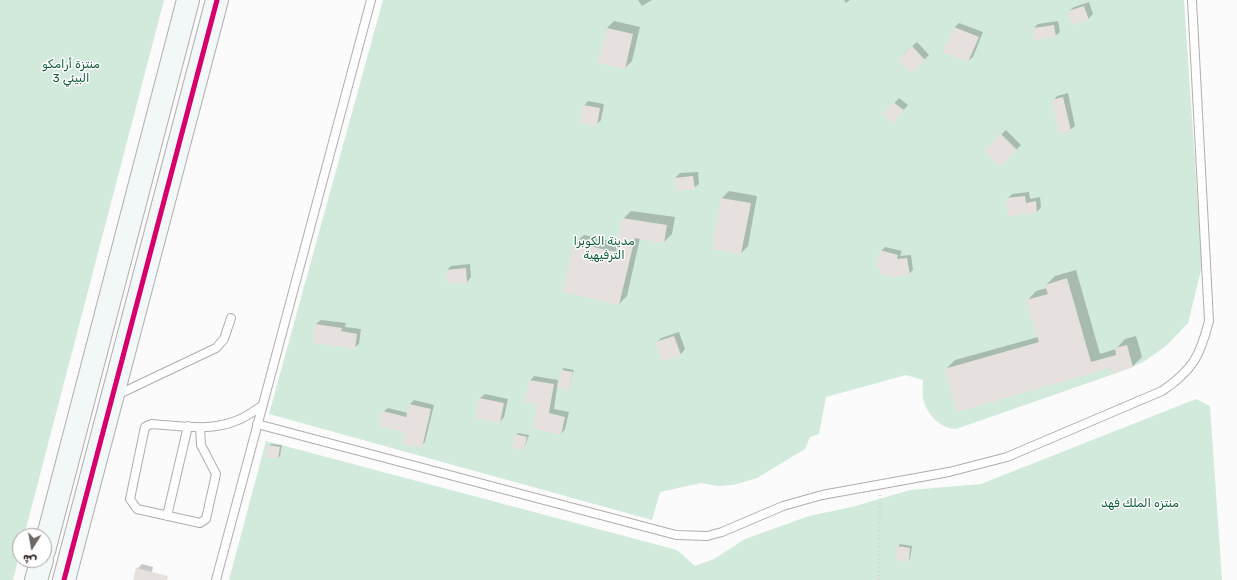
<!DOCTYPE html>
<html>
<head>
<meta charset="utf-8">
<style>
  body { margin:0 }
  #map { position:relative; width:1237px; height:580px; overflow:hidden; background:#fbfbfb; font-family:Rubik,"Noto Sans Arabic",sans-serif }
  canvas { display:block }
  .north { position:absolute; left:12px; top:528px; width:40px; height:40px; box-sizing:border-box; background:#fff; border:1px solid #a6a2a0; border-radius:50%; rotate:191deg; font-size:11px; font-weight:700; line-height:16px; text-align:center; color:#201711 }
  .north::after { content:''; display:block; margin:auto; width:14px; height:18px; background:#6d6763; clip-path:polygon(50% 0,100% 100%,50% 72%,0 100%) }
</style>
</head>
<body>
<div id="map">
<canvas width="1237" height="580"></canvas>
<div class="north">ش</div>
</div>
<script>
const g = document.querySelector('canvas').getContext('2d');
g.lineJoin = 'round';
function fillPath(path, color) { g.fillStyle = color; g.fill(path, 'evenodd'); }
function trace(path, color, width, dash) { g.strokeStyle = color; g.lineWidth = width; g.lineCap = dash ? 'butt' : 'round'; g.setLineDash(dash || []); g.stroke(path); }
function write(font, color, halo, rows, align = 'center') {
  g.font = font + ' Rubik,"Noto Sans Arabic",sans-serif'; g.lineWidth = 3; g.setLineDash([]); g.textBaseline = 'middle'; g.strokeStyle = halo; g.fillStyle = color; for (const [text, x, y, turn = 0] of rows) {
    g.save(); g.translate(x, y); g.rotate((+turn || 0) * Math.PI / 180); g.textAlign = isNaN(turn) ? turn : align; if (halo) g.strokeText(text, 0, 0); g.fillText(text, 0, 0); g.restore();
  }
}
const green = new Path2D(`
  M0 0H164L24 536H20V552L13 580H0Z
  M383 0H1184L1202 266 1188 323 1167 345 1145 361 1128 369 956 429C941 428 929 417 924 402 922 396 923 387 923 380L906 375 826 397 819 434 810 437 805 449 757 478 733 485 717 486 701 483 660 492 652 520 269 414Z
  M1196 399 1210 406 1222 580H229L266 441 677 550 695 566 714 559 745 539 809 516 852 507 910 490 981 484Z`);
const shadow = new Path2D(`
  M638 0H652L642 6Z
  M844 0H850L846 3Z
  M1089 2 1093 14 1088 19 1069 11 1074 7Z
  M614 21 640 27 632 61 625 68 607 28Z
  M1058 21 1060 32 1055 36 1034 28 1038 24Z
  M959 23 983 32 973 57 968 61 945 52 955 27Z
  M917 42 929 55 911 72 903 54Z
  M1068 93 1075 126 1070 130 1053 101 1057 96Z
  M899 98 908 105 897 118 884 115Z
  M588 101 604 104 601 120 596 125 584 106Z
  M1006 130 1021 145 1000 166 985 151Z
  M698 172 699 184 694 188 675 178 680 173Z
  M729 191 757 196 748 246 741 253 713 248 722 198Z
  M1029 192 1030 199 1040 197 1041 207 1037 212 1007 199 1012 194Z
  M631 211 675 217 672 234 664 242 640 238 627 296 619 304 564 292 575 243 584 235 619 243 623 219Z
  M885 247 902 251 900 256 911 255 913 270 909 274 881 251Z
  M470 264 471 277 467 282 447 270 451 266Z
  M1076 270 1100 354 1116 349 1125 339 1136 336 1142 357 1133 366 1112 372 1111 367 946 369 955 360 1038 337 1028 300 1036 291 1047 288 1046 285 1055 276Z
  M321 320 346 323 345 327 361 329 359 344 354 348 316 324Z
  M679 332 685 349 681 354 656 343 661 338Z
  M564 368 574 370 569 388 562 370Z
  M534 376 558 380 554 409 569 412 565 429 561 434 538 403 530 381Z
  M485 394 508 399 504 417 500 422 480 398Z
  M414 400 434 405 425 442 421 446 383 412 388 408 408 413 410 404Z
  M518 433 529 435 524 449 516 435Z
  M271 444 282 445 280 456 278 458 269 446Z
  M900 544 912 546 910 559 908 561 898 547Z
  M142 564 153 567 150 580H134L137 569Z`);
const building = new Path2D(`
  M1084 6 1089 20 1072 25 1068 11Z
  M1054 25 1056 37 1034 40 1033 28Z
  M954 27 979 37 968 62 943 52Z
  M607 28 633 34 625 69 598 63Z
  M912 46 925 60 911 73 898 59Z
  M1063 97 1071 131 1059 134 1052 100Z
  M893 102 904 110 893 124 882 115Z
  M583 105 600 108 597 126 580 123Z
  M1001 134 1017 150 1000 167 984 151Z
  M693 176 695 189 676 191 674 178Z
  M1025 196 1026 203 1036 201 1037 213 1008 216 1006 198Z
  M721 198 751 203 741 254 712 249Z
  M622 218 667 225 664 243 635 238 619 305 563 292 574 243 616 252Z
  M880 250 898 255 897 259 907 258 910 275 892 277 880 275 881 269 876 268Z
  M466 268 467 283 447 284 446 270Z
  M1067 278 1091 362 1116 355 1115 348 1127 345 1133 367 1112 373 1110 368 957 412 944 369 1039 342 1026 300 1048 294 1045 285Z
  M315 324 342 328 341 331 357 334 355 349 313 343Z
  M674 336 681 355 662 361 655 342Z
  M561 370 573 372 569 390 558 387Z
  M529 380 554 384 549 413 565 417 561 435 533 428 537 404 525 402Z
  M479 398 504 403 500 423 475 418Z
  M409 404 431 409 422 448 402 444 404 432 379 426 383 411 406 417Z
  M515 434 527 437 524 450 512 448Z
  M268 445 280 447 278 459 266 457Z
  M897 546 910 548 909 562 896 560Z
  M136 568 168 576 167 580H133Z`);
const path = new Path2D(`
  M879 580 880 495`);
const lane = new Path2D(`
  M117 395 216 348 224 339 231 318
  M257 424 676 535 707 536 722 532 783 506 822 495 949 472 1007 457 1162 391C1193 370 1200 356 1209 321L1192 0
  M200 427 201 445 216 474 206 519 200 523 137 509 130 499 145 427 151 424C180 426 211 432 238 420 246 417 254 411 262 406
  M167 516 188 426
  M216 580 371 0`);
const secondary = new Path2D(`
  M44 551 188 0
  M36 580 42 560
  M64 580 217 0`);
const cycleway = new Path2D(`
  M64 580 217 0`);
const parkNames = [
  ["منتزة أرامكو",71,65],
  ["البيئي 3",71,79],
  ["مدينة الكوبرا",604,242],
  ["الترفيهية",604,256],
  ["منتزه الملك فهد",1140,504]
];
fillPath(green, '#d1eadb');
fillPath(shadow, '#0003');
fillPath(building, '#e6e1de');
trace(lane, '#b2adaa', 10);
trace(secondary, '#b2adaa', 24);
trace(path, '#d6d6d6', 2.5, [1, 3]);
trace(lane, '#fefefe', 8);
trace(secondary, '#f2f8f7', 22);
trace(cycleway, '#d6006c', 5);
write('12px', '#0c5c3b', '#fff', parkNames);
</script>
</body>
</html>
